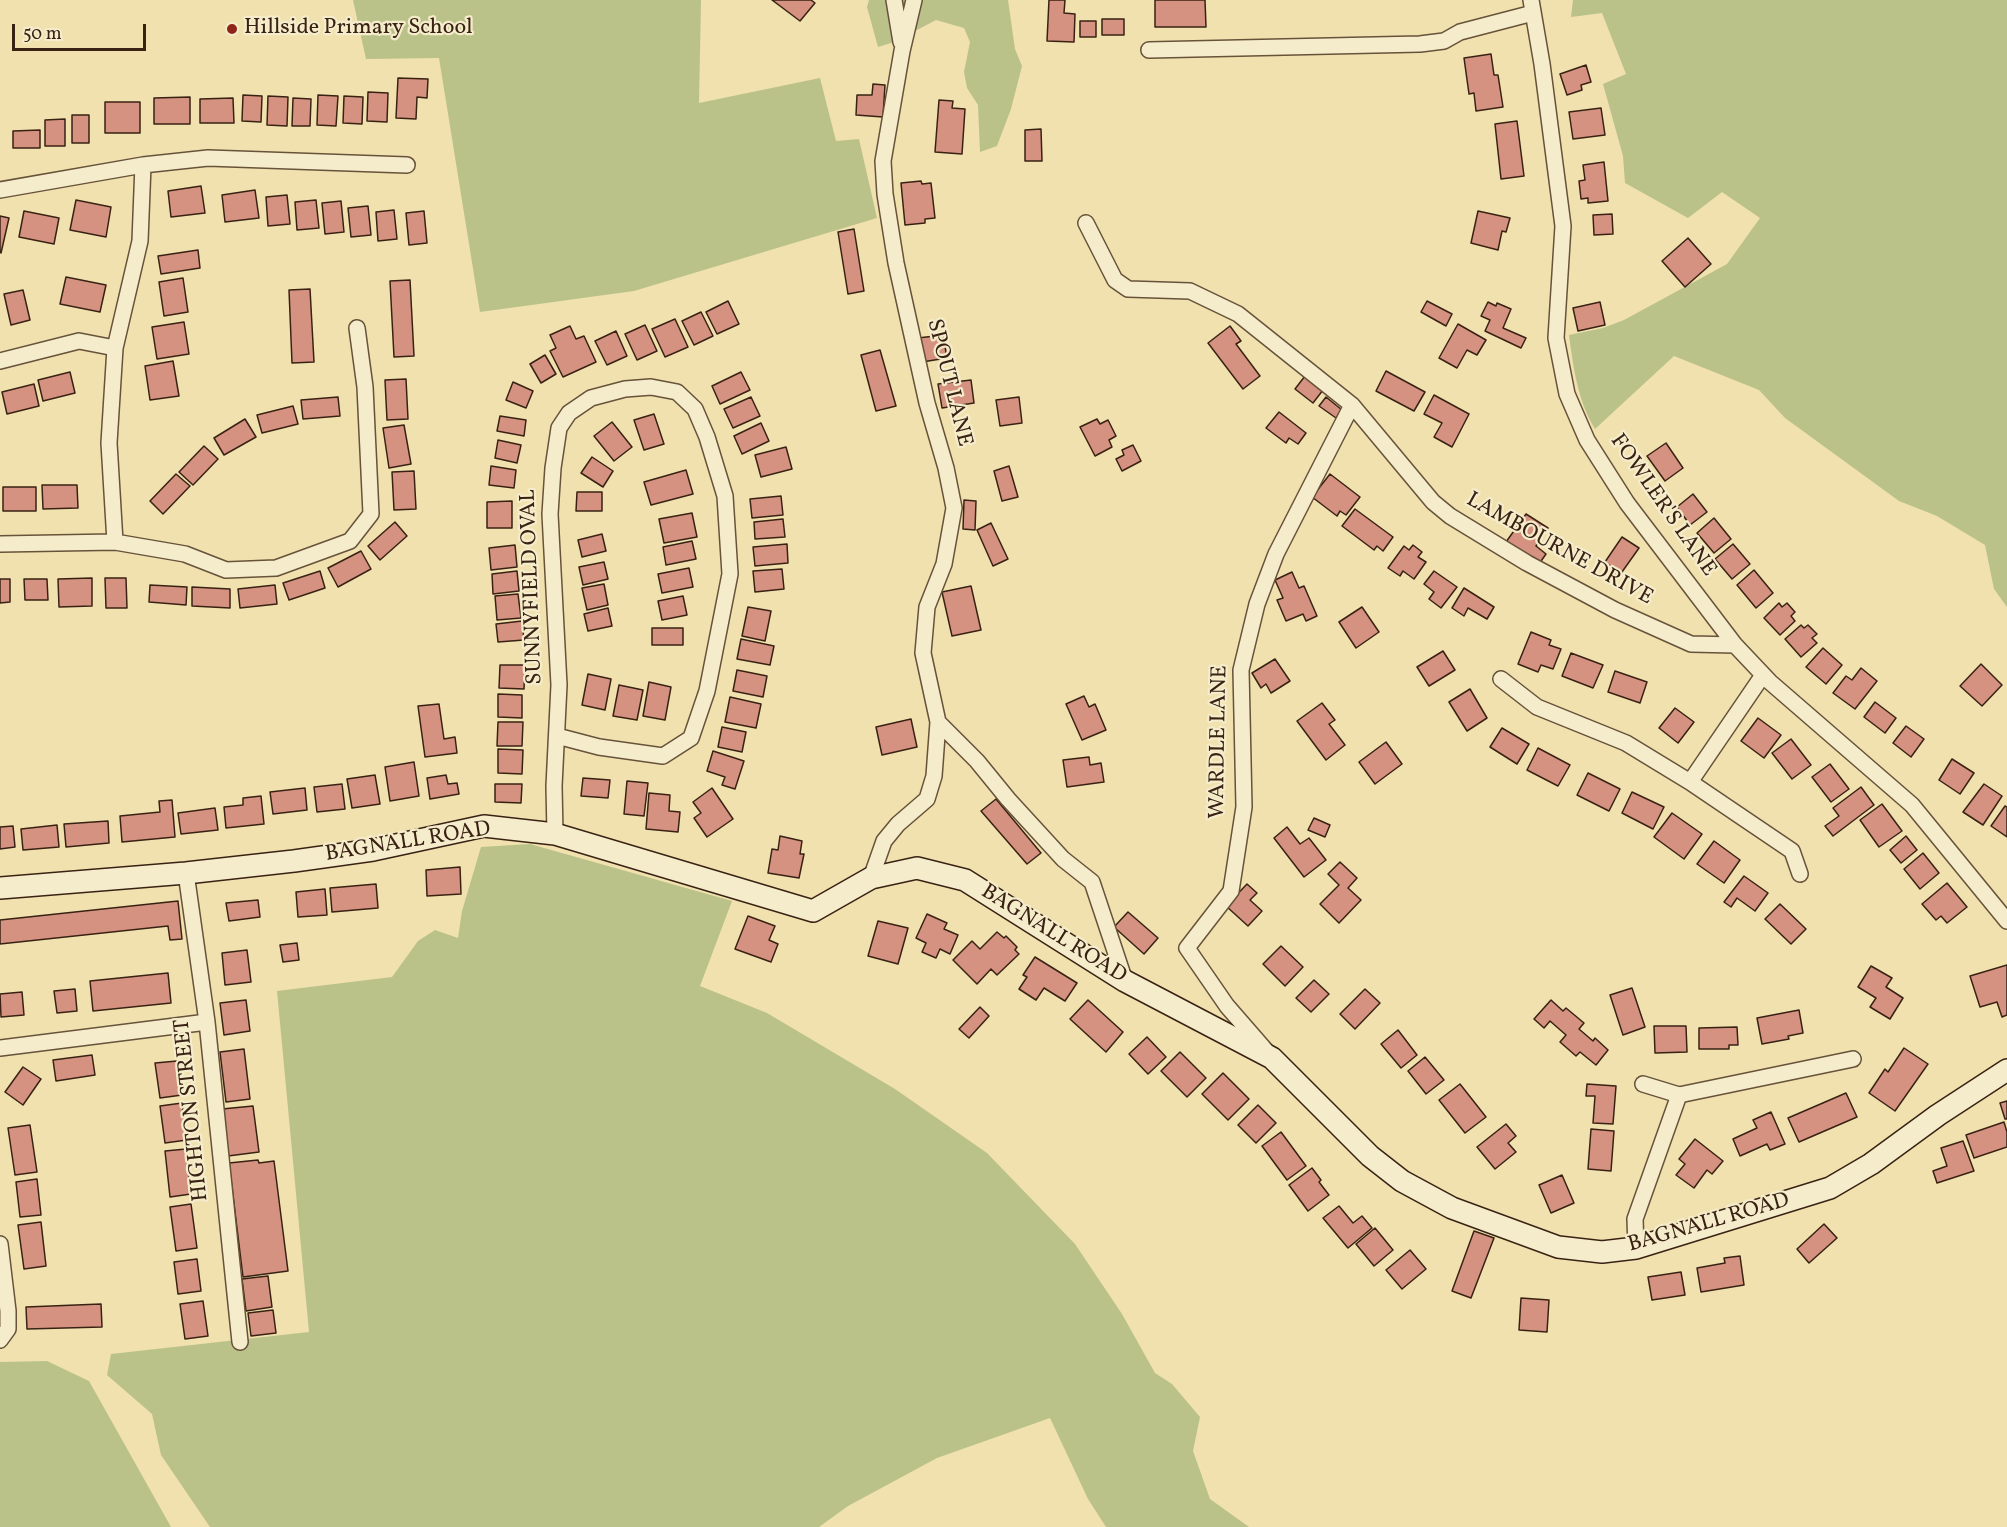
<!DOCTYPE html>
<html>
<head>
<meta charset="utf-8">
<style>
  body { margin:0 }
  #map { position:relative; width:2007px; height:1527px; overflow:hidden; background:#f0e1af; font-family:Vollkorn,serif }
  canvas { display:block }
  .scale { position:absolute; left:12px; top:24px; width:134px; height:27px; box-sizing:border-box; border:3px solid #392213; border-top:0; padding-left:8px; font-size:18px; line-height:21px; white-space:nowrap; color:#392213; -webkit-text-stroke:4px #f5eccb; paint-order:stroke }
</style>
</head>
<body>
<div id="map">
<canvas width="2007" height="1527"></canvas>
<div class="scale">50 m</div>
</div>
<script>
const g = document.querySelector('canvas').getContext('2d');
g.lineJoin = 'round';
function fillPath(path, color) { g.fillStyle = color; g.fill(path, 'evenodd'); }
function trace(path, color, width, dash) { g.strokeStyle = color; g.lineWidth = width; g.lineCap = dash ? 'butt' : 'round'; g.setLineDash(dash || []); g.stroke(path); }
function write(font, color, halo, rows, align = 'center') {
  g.font = font + ' Vollkorn,serif'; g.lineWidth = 4.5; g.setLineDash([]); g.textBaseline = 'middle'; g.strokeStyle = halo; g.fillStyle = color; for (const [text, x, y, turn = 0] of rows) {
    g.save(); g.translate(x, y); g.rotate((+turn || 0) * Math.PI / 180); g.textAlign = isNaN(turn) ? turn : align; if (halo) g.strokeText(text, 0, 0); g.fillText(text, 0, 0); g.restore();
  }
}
const green = new Path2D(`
  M353 0H701L699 103 820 78 836 141 859 139 877 218 634 291 480 312 439 58 366 59Z
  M869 0H1008L1015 49 1022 66 1011 109 997 146 980 152 978 105 967 88 964 72 970 42 964 28 936 20 894 42 878 47 867 7Z
  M1573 0H2007V607L1994 589 1985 545 1937 516 1899 501 1785 418 1759 390 1674 356 1595 429C1578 402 1573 366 1569 335L1603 328 1624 320 1727 264 1760 218 1722 192 1688 218 1625 183 1623 156 1603 84 1626 74 1602 13 1571 17Z
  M530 844 732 901 700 986 767 1013 895 1089 987 1153 1075 1244 1122 1314 1155 1373 1172 1384 1200 1417 1193 1451 1210 1499 1249 1527H1106L1088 1499 1050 1418 937 1458 848 1506 819 1527H210L161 1455 152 1414 107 1375 111 1354 309 1332 277 991 392 977 418 941 435 930 458 938 462 911 481 847Z
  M47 1361 89 1381 171 1527H0V1362Z`);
const building = new Path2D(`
  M772 0H811L815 3 800 21Z
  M1049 0H1065L1064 13 1075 14 1074 42 1047 41Z
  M1155 0H1205L1206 27H1155Z
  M1102 19H1124V35H1102Z
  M1080 21H1096V37H1080Z
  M1491 54 1494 75H1498L1503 107 1476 111 1474 93 1469 94 1464 58Z
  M1586 65 1591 82 1581 85 1582 90 1567 95 1560 74Z
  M398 78 428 79 427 98 417 97 416 119 396 118Z
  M873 84 885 85 883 117 856 115 857 95H872Z
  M368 92 388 93 387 122 367 121Z
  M243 95 262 96 261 122 242 121Z
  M318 95 338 96 336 126 317 125Z
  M268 96 288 97 287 126 267 125Z
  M344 96 363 97 362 124 343 123Z
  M190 97V124H154V98Z
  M233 98 234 123H200V99Z
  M293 98 311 99 310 126H292Z
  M939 100 953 101 952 108 965 109 962 154 935 152Z
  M105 102H140V133H105Z
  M1601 108 1605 135 1573 139 1569 112Z
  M72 115H89V143H72Z
  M65 119V146H45V120Z
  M1517 121 1524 176 1501 179 1495 124Z
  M1041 129 1042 161H1025V130Z
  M40 130V148H13V131Z
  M1604 162 1608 201 1588 203V198L1581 199 1579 181 1585 180 1583 165Z
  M921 181 922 184 931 183 935 218 925 219V223L905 225 901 183Z
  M201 186 205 213 171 217 168 191Z
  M255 190 259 218 225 222 222 195Z
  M287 195 290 224 268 226 266 197Z
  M76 200 111 207 106 237 70 230Z
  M316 200 319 228 297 230 295 202Z
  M341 201 344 232 325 234 322 203Z
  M368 206 371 235 351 237 348 208Z
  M394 210 397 239 378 241 376 212Z
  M24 211 59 218 54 244 19 237Z
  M424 211 427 243 409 245 406 213Z
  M1478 211 1510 218 1506 232 1502 231 1498 250 1471 243Z
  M1612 214 1613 234 1594 235 1593 215Z
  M0 216 9 218 1 253 0 252Z
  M854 229 864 291 848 294 838 232Z
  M1688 238 1711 264 1685 287 1662 261Z
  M198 250 200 268 161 274 158 256Z
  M66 277 106 285 100 312 60 304Z
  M183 278 188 312 164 316 159 282Z
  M410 280 414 356 394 357 390 281Z
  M310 289 314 362 292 363 289 290Z
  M23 290 30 320 11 325 4 294Z
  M728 301 739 324 717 334 706 312Z
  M1427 301 1452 314 1446 326 1421 312Z
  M1488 302 1496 306 1497 303 1511 309 1503 328 1526 338 1521 348 1485 331 1490 320 1481 316Z
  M1600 302 1605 325 1578 331 1573 308Z
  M701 312 713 336 694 345 682 321Z
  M675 319 688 347 665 357 652 329Z
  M184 322 189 354 157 359 152 327Z
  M1458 324 1486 340 1477 355 1467 350 1457 368 1439 358Z
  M645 325 657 351 637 360 625 334Z
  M570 326 576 339 584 336 596 362 563 377 550 351 556 348 550 335Z
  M1230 326 1241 341 1236 344 1260 376 1243 389 1208 343Z
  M616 331 627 356 607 365 595 341Z
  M943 335 947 358 922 362 918 338Z
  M880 350 896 406 876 411 861 355Z
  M545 355 556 374 541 383 530 364Z
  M173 361 179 396 150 400 145 366Z
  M1386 371 1425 392 1414 411 1376 391Z
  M70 372 75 393 43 401 38 380Z
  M741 372 750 390 720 404 712 386Z
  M1305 376 1323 390 1313 403 1295 389Z
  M406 379 408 419 387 420 385 380Z
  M971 380 974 403 942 408 938 384Z
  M513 382 533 391 526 408 506 400Z
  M34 384 39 406 7 414 2 392Z
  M1434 395 1469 414 1452 447 1434 437 1442 423 1424 414Z
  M338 397 340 416 303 419 301 400Z
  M751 397 760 416 733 428 724 409Z
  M1019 397 1022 423 1000 426 996 400Z
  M1326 397 1342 410 1336 418 1319 406Z
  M293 406 298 424 262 433 257 415Z
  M1279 412 1306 433 1298 444 1289 438 1286 443 1266 428Z
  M654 414 664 444 644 450 634 420Z
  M500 416 526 420 524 436 497 431Z
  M245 419 256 437 224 455 214 438Z
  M1097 419 1100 424 1108 420 1116 436 1109 440 1112 447 1095 456 1080 427Z
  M612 422 632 447 614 461 594 436Z
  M761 423 769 441 742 454 734 436Z
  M404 425 411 464 389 468 383 428Z
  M498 440 521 445 517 463 495 458Z
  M1666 443 1683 468 1665 481 1647 456Z
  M1133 445 1141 461 1122 471 1116 459 1124 455 1122 450Z
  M204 446 218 459 193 485 179 472Z
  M786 447 792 469 761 477 755 455Z
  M592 457 613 471 603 487 581 473Z
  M491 466 516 470 514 488 489 485Z
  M1009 466 1018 497 1002 501 994 471Z
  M686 470 693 494 651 505 644 482Z
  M414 471 416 509 394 510 392 472Z
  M176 474 190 486 163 514 150 501Z
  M1330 474 1360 497 1346 515 1340 511 1337 516 1312 497Z
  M42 485H77L78 508 43 509Z
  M3 487H36V511H3Z
  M577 492H602V511H576Z
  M1693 494 1707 512 1690 525 1677 507Z
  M781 496 783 515 752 518 750 499Z
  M964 500 976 501 975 530 963 529Z
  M512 501V528H487V502Z
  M1355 509 1393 537 1383 551 1377 546 1374 550 1342 526Z
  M692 513 697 537 664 543 659 519Z
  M1526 514 1548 528 1536 546 1546 554 1539 564 1506 542Z
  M1714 518 1731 539 1714 553 1697 533Z
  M783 519 785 537 755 539 754 522Z
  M395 522 407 536 380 560 368 546Z
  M991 523 1008 559 993 566 977 530Z
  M602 534 606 551 582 557 578 540Z
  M1622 537 1639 548 1617 579 1608 572 1612 567 1605 562Z
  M692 541 696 559 666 565 663 547Z
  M787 544 788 563 755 566 753 547Z
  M1733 544 1750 564 1732 579 1715 559Z
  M515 545 517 567 491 570 489 548Z
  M1413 545 1422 552 1418 557 1426 562 1414 579 1403 571 1400 576 1388 568 1404 546 1409 550Z
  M361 551 371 569 338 587 328 568Z
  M604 562 608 579 583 585 579 567Z
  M689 568 693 587 662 593 658 574Z
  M782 569 784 589 755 592 753 571Z
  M1754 570 1773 593 1756 608 1737 585Z
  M320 571 325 588 289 600 283 583Z
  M517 571 519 591 493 594 492 574Z
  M1434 571 1457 587 1441 608 1429 599 1434 592 1424 584Z
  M1292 572 1299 588 1304 586 1317 616 1306 621 1303 614 1286 621 1277 600 1283 598 1275 580Z
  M92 578V606L59 607 58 579Z
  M105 578H126L127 608H106Z
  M0 579H10V602L0 603Z
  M24 579H47L48 600H25Z
  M604 584 608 605 587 610 582 588Z
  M150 585 187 587 186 605 149 602Z
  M275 585 277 604 240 608 238 589Z
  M971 586 981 630 952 636 942 592Z
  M192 587 230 589V608L192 606Z
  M1464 588 1494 607 1487 619 1468 608 1464 616 1452 608Z
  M518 594 521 618 497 620 495 596Z
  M683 596 687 615 662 620 658 601Z
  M1779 603 1782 607 1787 603 1795 612 1791 616 1795 621 1780 635 1764 618Z
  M748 607 771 611 765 641 742 636Z
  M1362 607 1379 632 1356 648 1339 622Z
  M608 608 612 626 588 631 584 614Z
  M522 621 524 640 498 642 496 624Z
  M1801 625 1804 628 1808 625 1817 634 1812 638 1817 643 1801 657 1785 639Z
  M652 628H683V645H652Z
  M1531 632 1551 640 1549 645 1561 649 1553 669 1541 665 1538 672 1518 664Z
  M741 639 774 646 770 665 737 659Z
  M1823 648 1842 665 1826 684 1806 667Z
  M1443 651 1455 670 1429 686 1417 667Z
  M1571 653 1603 665 1593 688 1562 676Z
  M1275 659 1290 681 1271 693 1266 684 1261 688 1252 673Z
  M1981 664 2002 685 1982 706 1960 686Z
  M500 665H525L524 689 499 688Z
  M1861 668 1877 681 1855 709 1833 693 1846 676 1852 680Z
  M737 670 767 676 763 697 733 691Z
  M1615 671 1647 682 1640 703 1608 692Z
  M588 674 611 679 605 710 582 705Z
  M649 682 671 687 665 720 643 716Z
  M619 685 643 690 637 720 613 716Z
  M1470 689 1487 718 1467 731 1449 702Z
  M498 694 522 695V718L498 717Z
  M1084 696 1089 707 1095 704 1106 730 1082 740 1066 704Z
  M730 697 761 704 756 728 725 722Z
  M1875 702 1896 718 1885 733 1864 717Z
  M1322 703 1335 720 1329 724 1345 745 1326 760 1297 721Z
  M439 704 444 739 455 737 457 753 425 757 418 706Z
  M1675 708 1694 722 1678 743 1659 728Z
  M1758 718 1781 735 1764 758 1741 741Z
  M911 719 917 747 882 755 876 727Z
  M498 722H523L522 746H497Z
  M1906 726 1924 739 1911 757 1893 743Z
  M722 727 746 732 742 752 718 747Z
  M1502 728 1529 744 1517 764 1490 747Z
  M1791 739 1811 765 1792 779 1772 753Z
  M1386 742 1402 764 1375 784 1359 762Z
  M1538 748 1570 765 1558 786 1527 770Z
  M498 749 523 750 522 774 498 773Z
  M713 751 744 761 735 789 722 785 725 777 707 771Z
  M1089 757 1090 765 1101 763 1104 782 1067 787 1063 760Z
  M1952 759 1974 773 1960 794 1939 780Z
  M414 762 419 796 390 801 385 767Z
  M1830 764 1849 789 1831 802 1812 777Z
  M1588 773 1620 789 1609 811 1577 795Z
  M375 775 380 804 352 808 347 779Z
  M446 775 448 784 457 783 459 794 430 799 427 778Z
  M583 778 610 780 608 798 581 796Z
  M627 781 648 783 644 816 624 814Z
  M342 784 345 809 317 812 314 787Z
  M495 784H522L521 803 495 802Z
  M1984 784 2002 796 1983 825 1963 812Z
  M1861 787 1874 805 1833 836 1825 826 1839 816 1833 808Z
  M305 788 307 810 273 814 270 792Z
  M712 788 733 819 707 837 694 818 701 813 693 802Z
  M1632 792 1664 807 1653 829 1622 813Z
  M649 793 670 795 669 811 680 812 678 832 646 829Z
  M261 796 264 824 226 828 224 807 243 805V798Z
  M996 799 1041 853 1027 864 981 811Z
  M172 800 175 837 122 842 120 816 160 812 159 801Z
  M1882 804 1902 831 1879 847 1860 820Z
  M2005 806 2007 807V837L1991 826Z
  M215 808 218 830 181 834 178 813Z
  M1672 813 1702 834 1684 859 1654 837Z
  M1314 818 1330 825 1325 837 1308 830Z
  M108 821 109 843 66 847 64 824Z
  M57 825 59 847 23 850 21 829Z
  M13 826 15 847 0 849V827Z
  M1287 827 1300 844 1309 838 1326 860 1304 877 1274 838Z
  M780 836 802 841 800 854H804L799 878 768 873 772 849 778 850Z
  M1906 836 1917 850 1901 863 1890 850Z
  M1714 841 1740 860 1724 883 1697 864Z
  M1923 853 1939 873 1920 889 1904 869Z
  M1340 862 1357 878 1348 888 1361 900 1339 923 1320 904 1339 885 1328 874Z
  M460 867 461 894 427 896 426 870Z
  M1744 876 1768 893 1755 911 1737 898 1731 907 1724 902Z
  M1947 883 1967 907 1947 923 1941 916 1936 920 1922 904Z
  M376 884 378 908 332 912 330 888Z
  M1247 884 1257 893 1250 900 1262 911 1248 926 1226 906Z
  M325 889 327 915 298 917 296 892Z
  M258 900 260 917 229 921 226 903Z
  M178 901 182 939 170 940 168 926 0 944V920Z
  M1780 904 1806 929 1791 944 1765 919Z
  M1128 912 1158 938 1144 954 1114 927Z
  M927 914 947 923 944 929 958 935 950 954 940 949 936 958 922 952 926 943 916 938Z
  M748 916 775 926 769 940 778 944 771 962 735 949Z
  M878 921 908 928 898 964 868 956Z
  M997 932 1004 938 1006 936 1017 947 1015 950 1019 954 997 975 991 969 977 984 953 960 972 941 980 949Z
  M297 943 299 960 283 962 280 945Z
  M1281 946 1303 967 1285 986 1263 964Z
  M247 950 251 982 225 985 222 953Z
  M1035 957 1077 983 1065 1001 1044 988 1036 1000 1019 989 1027 977 1023 975Z
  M2007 965V1015L2002 1017 1997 1002 1980 1007 1970 976Z
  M1871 966 1892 978 1886 987 1903 998 1890 1019 1870 1007 1876 998 1858 987Z
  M168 973 171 1003 93 1011 90 981Z
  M1314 980 1329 994 1311 1012 1296 998Z
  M1632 988 1645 1027 1623 1035 1610 995Z
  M75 989 77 1011 57 1013 54 991Z
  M1365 989 1380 1003 1355 1029 1340 1014Z
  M22 992 24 1015 1 1017 0 994Z
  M246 1000 250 1031 224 1035 220 1003Z
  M1088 1000 1123 1032 1106 1052 1070 1019Z
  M1551 1000 1563 1011 1566 1008 1584 1023 1579 1029 1593 1041 1595 1038 1608 1050 1596 1065 1580 1052 1576 1056 1560 1042 1566 1035 1550 1021 1544 1028 1534 1019Z
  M980 1007 989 1016 969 1038 959 1029Z
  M1799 1010 1803 1033 1788 1036 1789 1039 1762 1044 1757 1018Z
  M1654 1026H1686L1687 1052 1655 1053Z
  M1737 1027 1738 1045H1729V1049H1699V1028Z
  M1398 1030 1417 1055 1401 1068 1381 1044Z
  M1147 1037 1166 1057 1148 1074 1129 1054Z
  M1904 1048 1928 1064 1895 1111 1869 1093 1885 1069 1888 1072Z
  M244 1049 250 1099 226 1102 220 1052Z
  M1180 1052 1206 1078 1187 1097 1161 1071Z
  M92 1055 95 1075 56 1081 53 1060Z
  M1425 1057 1444 1080 1426 1094 1408 1071Z
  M177 1061 182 1095 160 1098 155 1063Z
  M23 1067 41 1079 23 1105 5 1092Z
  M1223 1073 1249 1099 1228 1120 1202 1094Z
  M1460 1084 1486 1117 1465 1133 1439 1100Z
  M1587 1084 1616 1086 1613 1124 1593 1123 1595 1096H1586Z
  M1846 1093 1857 1117 1799 1142 1788 1118Z
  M2007 1101V1119H2005L2000 1103Z
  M182 1103 187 1140 165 1143 160 1106Z
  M1258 1105 1276 1123 1256 1143 1238 1125Z
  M253 1106 259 1152 228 1156 222 1109Z
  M1771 1112 1785 1144 1770 1150 1767 1144 1740 1156 1733 1139 1757 1128 1753 1120Z
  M2004 1122 2007 1132V1147L1974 1158 1966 1135Z
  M1506 1124 1516 1136 1508 1143 1516 1152 1495 1169 1477 1147Z
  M30 1125 37 1172 15 1175 8 1128Z
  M1591 1129 1614 1131 1611 1171 1588 1169Z
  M1281 1132 1306 1166 1287 1180 1262 1146Z
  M1695 1139 1723 1161 1712 1174 1707 1170 1694 1188 1676 1175 1685 1164 1679 1159Z
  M1963 1141 1974 1171 1937 1183 1933 1171 1947 1166 1941 1148Z
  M186 1149 191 1194 170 1197 165 1151Z
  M258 1160 259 1163 274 1161 288 1271 243 1277 229 1163Z
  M1312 1168 1321 1180 1319 1182 1329 1195 1308 1211 1289 1185Z
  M1562 1175 1574 1203 1551 1213 1539 1185Z
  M37 1179 41 1215 20 1217 16 1182Z
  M191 1204 197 1248 176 1251 170 1207Z
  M1339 1206 1353 1223 1362 1216 1372 1228 1348 1248 1323 1218Z
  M41 1222 46 1266 24 1269 18 1225Z
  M1824 1224 1837 1238 1809 1263 1797 1249Z
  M1375 1228 1393 1250 1374 1266 1356 1244Z
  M1474 1231 1494 1238 1471 1298 1452 1291Z
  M1410 1250 1426 1269 1402 1289 1386 1270Z
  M1740 1256 1744 1285 1701 1292 1697 1268 1725 1263 1724 1258Z
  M197 1259 201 1291 178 1294 174 1262Z
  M1681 1272 1685 1295 1652 1300 1648 1277Z
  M268 1276 272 1307 246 1311 242 1279Z
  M1521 1298 1549 1300 1547 1332 1519 1330Z
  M203 1301 208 1336 185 1339 180 1304Z
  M101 1304 102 1327 27 1329 26 1307Z
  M273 1310 276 1333 251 1336 248 1313Z`);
const street = new Path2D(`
  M894 0 901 42
  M1531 0 1542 64 1563 226 1556 338 1567 394 1587 440 1627 503 1735 645 1770 682 1912 805 2007 921
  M1149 50 1420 44 1444 41 1460 32 1533 13
  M0 190 143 165 208 158 407 165
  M1086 223 1115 280 1128 289 1190 291 1238 314 1352 405 1433 502 1450 516 1527 563 1615 610 1691 644 1735 645
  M0 361 79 341 115 348
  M115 542 109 443 115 348 140 241 143 165
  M0 544 115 542 185 554 226 570 276 568 350 541 371 514 365 387 357 328
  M1501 679 1537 707 1626 743 1690 782 1792 851 1800 874
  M938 722 977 761 1008 799 1063 859 1092 882 1125 981
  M1690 782 1763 675
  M555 834 554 786 559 685 550 514 553 468 559 428 569 413 591 398 625 389 651 387 677 392 695 409 707 437 725 496 730 574 707 691 691 738 663 756 599 747 557 736
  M186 873 207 1022 240 1342
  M871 878 884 841 898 824 927 799 934 776 938 722 923 653 927 607 944 564 954 508 946 468 927 403 896 263 885 194 883 161 902 51 914 0
  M0 1048 207 1022
  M1267 1052 1227 1006 1187 948 1231 891 1244 807 1241 670 1257 604 1276 554 1352 405
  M1643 1084 1679 1095 1853 1059
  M0 1244 8 1311V1329L0 1340
  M1636 1248 1635 1219 1679 1095`);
const secondary = new Path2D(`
  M0 888 186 873 294 861 373 850 484 826 555 834 813 911 871 878 917 868 965 880 1125 981 1272 1058 1370 1156 1402 1181 1452 1208 1558 1247 1602 1252 1636 1248 1830 1188 1871 1164 1938 1115 2007 1070`);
const markers = [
  [232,29,6,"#8f2418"]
];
const poiNames = [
  ["Hillside Primary School",244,29]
];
const streetNames = [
  ["SPOUT LANE",948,383,76],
  ["FOWLER'S LANE",1662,506,55],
  ["LAMBOURNE DRIVE",1559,550,29],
  ["SUNNYFIELD OVAL",533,587,-92],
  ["WARDLE LANE",1220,742,-89],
  ["BAGNALL ROAD",408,843,-9],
  ["BAGNALL ROAD",1053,935,32],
  ["HIGHTON STREET",193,1110,-96],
  ["BAGNALL ROAD",1709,1224,-16]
];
fillPath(green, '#bac28a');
fillPath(building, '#d59280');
trace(building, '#392213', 1.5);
trace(street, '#67523a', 18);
trace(secondary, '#392213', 24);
trace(street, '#f5eccb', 15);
trace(secondary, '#f5eccb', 21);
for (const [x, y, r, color] of markers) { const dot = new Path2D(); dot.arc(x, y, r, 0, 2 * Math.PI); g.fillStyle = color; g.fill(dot); trace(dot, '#f5eccb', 2); }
write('22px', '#392213', '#f5eccb', poiNames, 'left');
write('22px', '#392213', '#f5eccb', streetNames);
</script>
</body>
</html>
